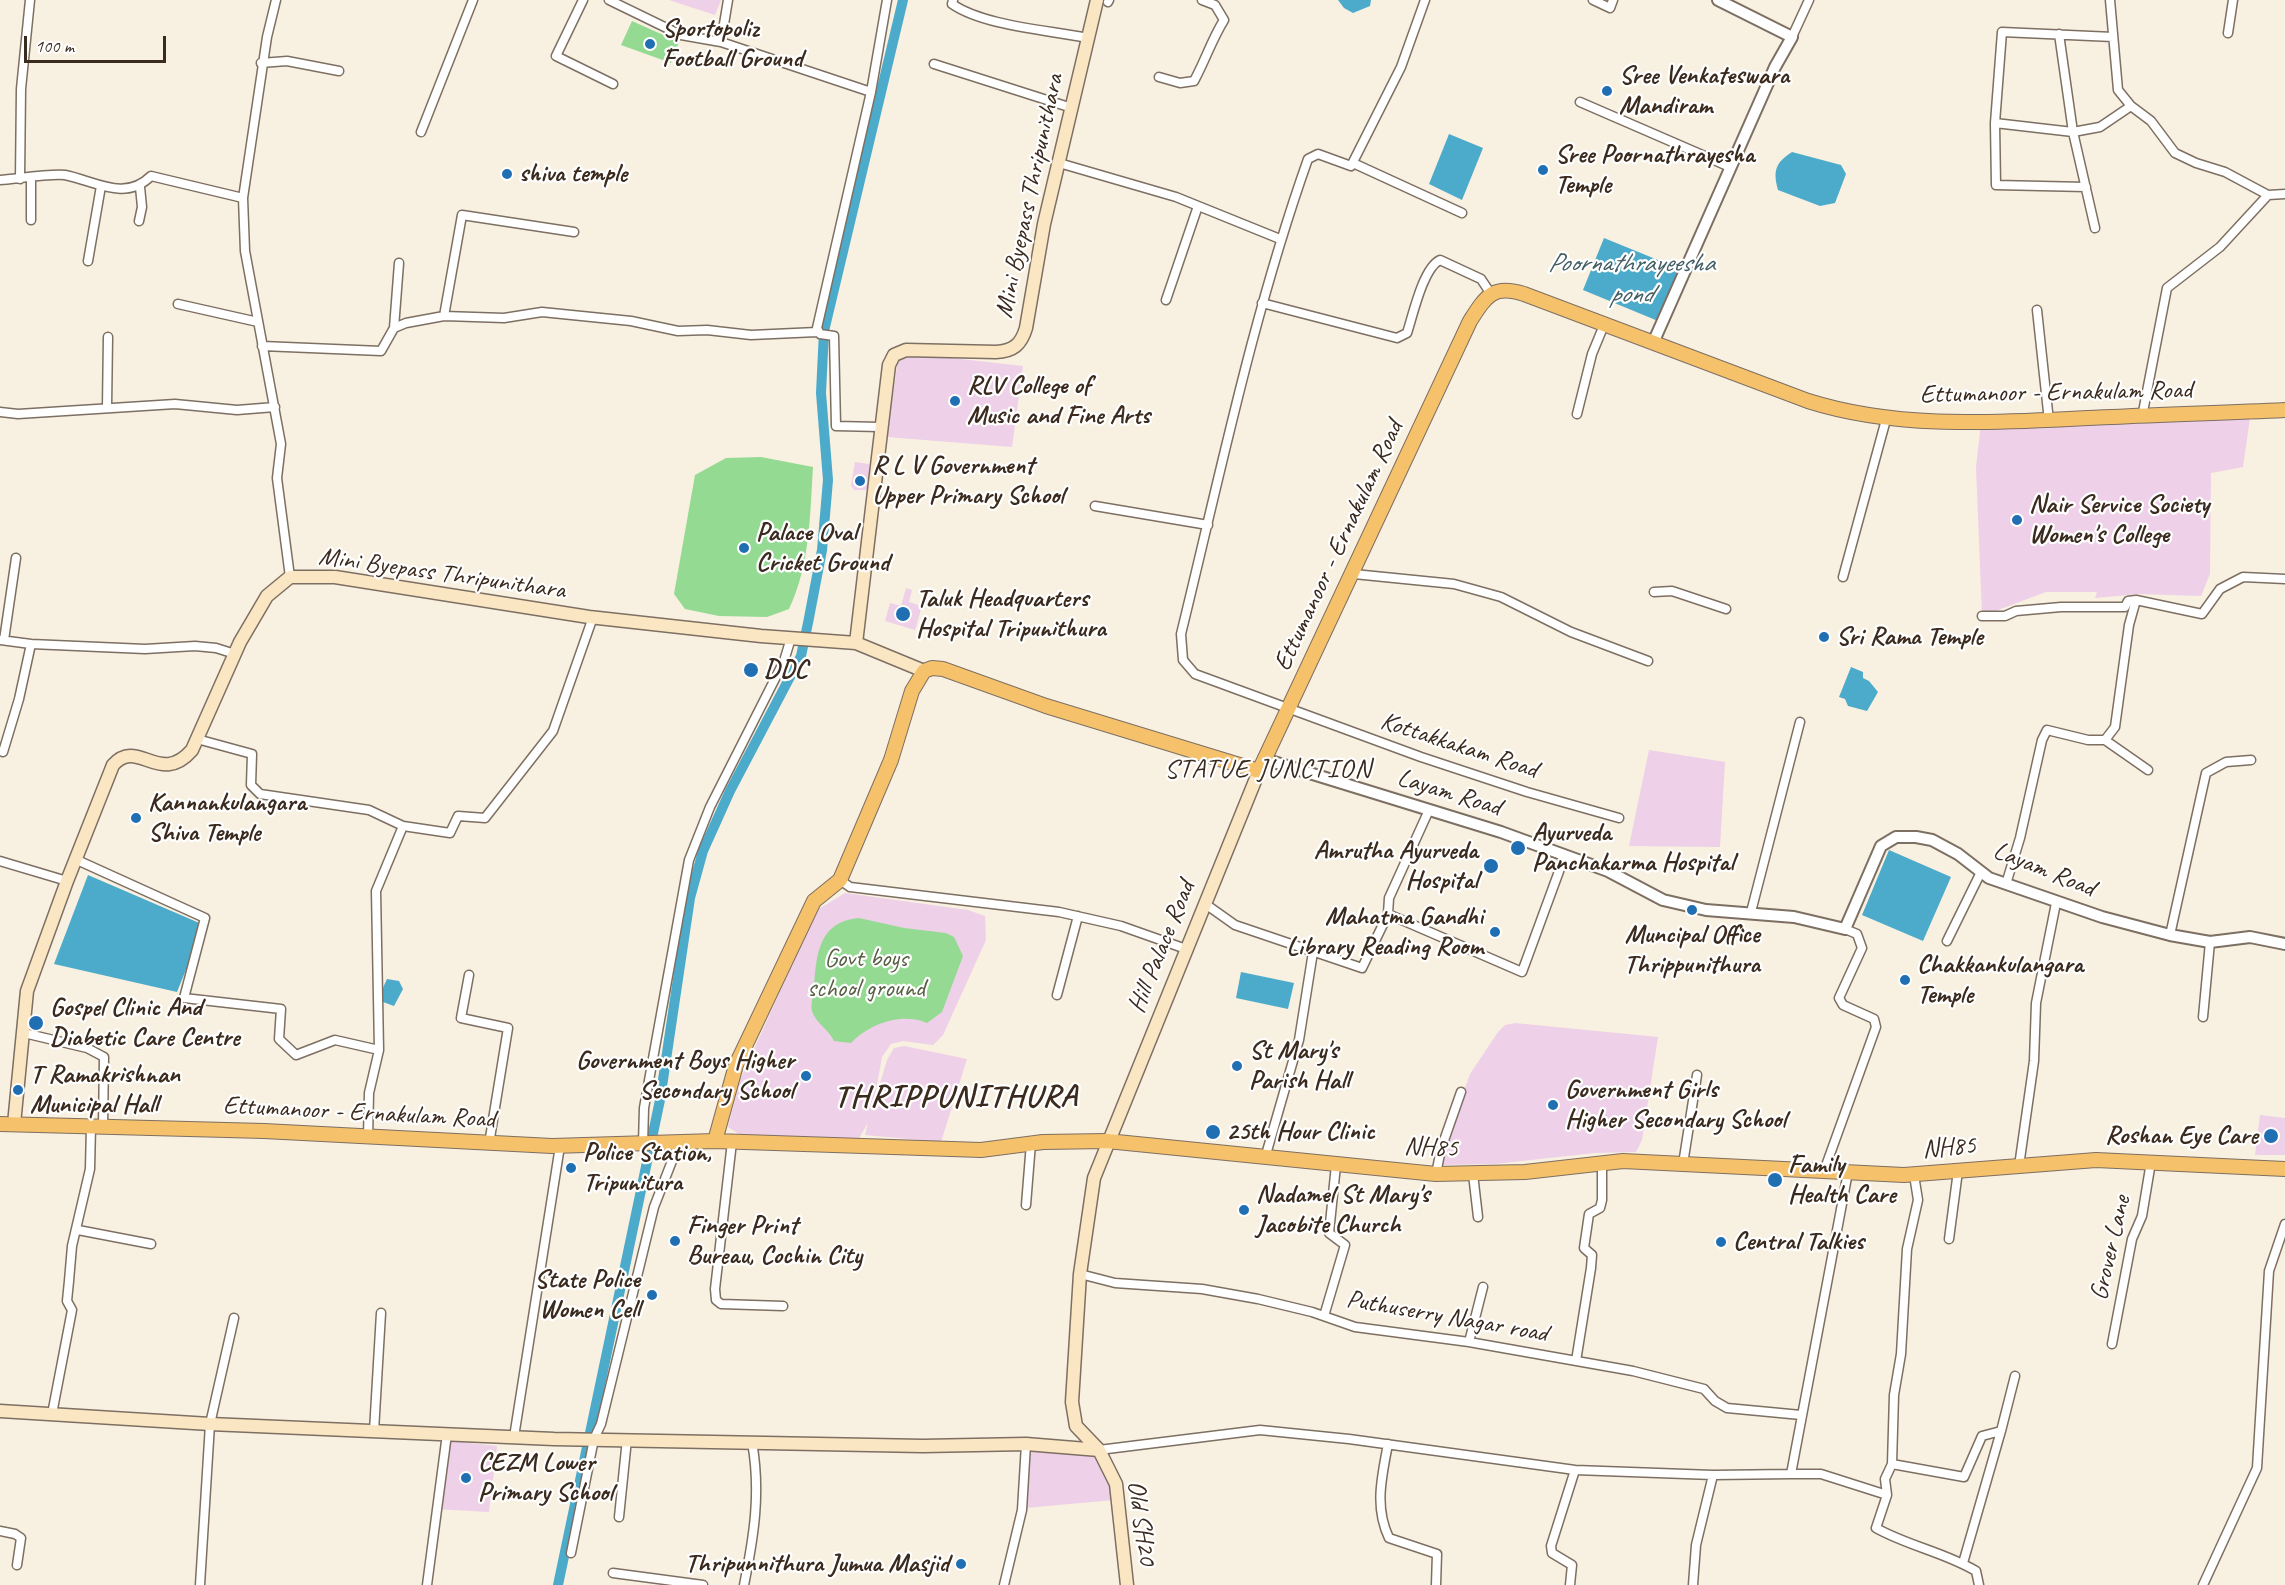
<!DOCTYPE html>
<html>
<head>
<meta charset="utf-8">
<style>
  body { margin:0 }
  #map { position:relative; width:2285px; height:1585px; overflow:hidden; background:#f8f0e0; font-family:Caveat,sans-serif }
  canvas { display:block }
  .scale { position:absolute; left:24px; top:36px; width:142px; height:27px; box-sizing:border-box; border:3px solid #3b2a1e; border-top:0; padding-left:8px; font-size:18px; line-height:21px; white-space:nowrap; color:#3b2a1e; -webkit-text-stroke:4px #fff; paint-order:stroke }
</style>
</head>
<body>
<div id="map">
<canvas width="2285" height="1585"></canvas>
<div class="scale">100 m</div>
</div>
<script>
const g = document.querySelector('canvas').getContext('2d');
g.lineJoin = 'round';
function fillPath(path, color) { g.fillStyle = color; g.fill(path, 'evenodd'); }
function trace(path, color, width, dash) { g.strokeStyle = color; g.lineWidth = width; g.lineCap = dash ? 'butt' : 'round'; g.setLineDash(dash || []); g.stroke(path); }
function write(font, color, halo, rows, align = 'center') {
  g.font = font + ' Caveat,sans-serif'; g.lineWidth = 4.5; g.setLineDash([]); g.textBaseline = 'middle'; g.strokeStyle = halo; g.fillStyle = color; for (const [text, x, y, turn = 0] of rows) {
    g.save(); g.translate(x, y); g.rotate((+turn || 0) * Math.PI / 180); g.textAlign = isNaN(turn) ? turn : align; if (halo) g.strokeText(text, 0, 0); g.fillText(text, 0, 0); g.restore();
  }
}
const built = new Path2D(`
  M669 0H721L715 15Z
  M925 355 1023 366 1012 447 887 437 898 360Z
  M2250 418 2243 467 2211 473 2210 574 2201 596 2139 594 2095 598 2097 592H2046L1982 616 1976 467 1981 423Z
  M855 462 869 464V488L865 490H854L851 486Z
  M906 588 912 590 909 602 922 606 915 630 885 621 890 603 901 606Z
  M1649 750 1725 762 1720 847 1629 846Z
  M845 893 968 910 985 916 986 940 943 1035 933 1045 903 1041 891 1044 882 1057 873 1106 887 1060 894 1048 904 1046 967 1059 941 1142 865 1135 868 1123 859 1138H769L742 1136 728 1127 740 1080 808 930 819 909Z
  M1515 1023 1658 1037 1642 1140 1636 1152 1595 1153 1494 1164 1442 1165 1451 1127 1470 1074 1498 1032 1505 1025Z
  M2260 1115 2285 1118V1155H2255Z
  M443 1440 497 1446 489 1512 434 1509Z
  M1031 1448 1097 1454 1114 1500 1025 1508Z`);
const green = new Path2D(`
  M632 21 679 42 671 63 621 45Z
  M761 457 813 467C810 515 810 565 789 609L767 617 719 616 685 609 674 594 695 475 726 458Z
  M859 918 904 928 946 933 954 937 963 956 942 1012 927 1023C902 1012 869 1024 851 1043L834 1041C828 1028 816 1024 812 1011 810 1004 814 995 814 988 816 954 819 921 859 918Z`);
const water = new Path2D(`
  M1338 0H1371L1370 6 1353 13 1344 8Z
  M1449 134 1483 148 1462 200 1429 184Z
  M1792 152 1841 165 1846 174 1835 203 1820 206 1778 190C1773 171 1775 163 1792 152Z
  M1604 238 1680 269 1658 321 1583 290Z
  M1851 667 1863 672V678L1869 681 1878 692 1867 711 1848 706 1845 699 1839 697Z
  M1889 850 1951 877 1923 941 1862 915Z
  M88 875 204 925 177 992 54 964Z
  M1241 972 1294 983 1288 1009 1236 998Z
  M387 979 399 981 403 989 394 1006 383 1002 381 992Z`);
const canal = new Path2D(`
  M558 1585 660 1100 690 898 703 851 730 791 801 656 808 623 822 550 828 480 821 393 824 331 903 0`);
const minor = new Path2D(`
  M583 0 556 56 613 84
  M609 0 681 35 721 42 871 92 817 328 820 334 834 336 836 426 880 427
  M953 0 952 4C984 26 1048 30 1087 38
  M1425 0 1401 67 1351 166 1318 154 1308 159C1253 314 1220 475 1181 634L1183 660 1195 674 1421 757 1527 792 1619 818
  M1593 0 1610 8 1613 0
  M2110 0 2118 90 2131 106 2151 121 2175 153 2196 163 2225 172 2268 195
  M1108 2 1109 0
  M2228 33 2233 0
  M2059 34 2073 132 1995 123 2002 32 2113 37
  M1792 37 1809 0
  M721 42 728 0
  M261 63 287 61 339 71
  M934 64 1072 108
  M1159 77 1180 83 1194 81C1205 61 1212 39 1224 20L1215 5 1202 0
  M871 92 887 0
  M1580 102 1730 167
  M1995 123 1996 185 2086 187
  M421 132 473 0
  M1059 163 1176 197 1280 239
  M1353 163 1462 213
  M20 179 21 89 30 0
  M0 180C15 179 52 173 65 175 95 181 125 202 151 176L243 198 245 251 281 444 277 478 290 577
  M243 198 267 37 276 0
  M31 220V179
  M139 221 142 207 140 187
  M2095 228 2073 132 2100 127 2131 106
  M88 261 101 186
  M1166 300 1198 206
  M1262 303 1397 338 1407 333C1413 315 1423 268 1440 260L1481 279 1491 294
  M178 304 258 322
  M2037 310 2049 421
  M444 316 462 215 574 232
  M394 328 399 263
  M262 346 381 351 394 328 406 323 444 316 504 318 542 312 631 321 678 331 707 330 751 335 817 332
  M107 407 108 337
  M0 412 18 414 175 404 237 410 275 407
  M1577 414 1592 354 1604 325
  M2142 417 2167 288 2220 247 2268 195 2285 194
  M1095 506 1208 525
  M1354 574 1454 584 1501 597 1571 632 1648 661
  M1843 577 1887 416
  M1654 592 1672 591 1726 609
  M1982 616H2005L2016 611 2061 607H2125L2128 601 2136 600 2202 614 2220 589 2243 577 2285 579
  M0 640 31 644 145 649 195 646 216 648 235 654
  M4 640 16 558
  M197 739 252 754 251 785 260 794 369 810 403 826
  M2105 740 2148 770
  M3 752 19 699 31 644
  M77 860 205 918 184 998 281 1009 279 1039 296 1055 335 1040 379 1050 369 1093 368 1138
  M0 861 67 881
  M840 880 850 887 1059 912 1121 926 1186 949
  M2006 884 2020 838 2042 740 2047 730 2088 740H2105L2115 727 2129 625 2136 600
  M1204 903 1235 925 1362 968 1388 914 1522 972 1565 855
  M1751 912 1800 722
  M1388 914 1389 898 1429 810
  M2170 935 2206 773 2226 762 2251 760
  M1947 941 1981 872
  M469 975 461 1018 508 1028 489 1144
  M1057 995 1078 916
  M2203 1017 2210 942
  M24 1033 87 1048 104 1057 103 1126
  M379 1050 376 891 403 826 450 833 458 816 485 818 553 731 593 617
  M732 1142 715 1289 716 1300 721 1304 783 1306
  M643 1144 644 1108 689 860 710 807 784 661 791 638
  M1265 1158 1299 1040 1313 952
  M1683 1164 1697 1075
  M2019 1166 2034 1061 2036 1003 2056 903
  M1824 1171 1876 1027 1874 1019 1843 1005 1839 998 1862 948 1857 934 1845 929
  M1436 1174 1441 1149 1461 1092
  M1473 1174 1478 1217
  M1026 1205 1031 1143
  M78 1230 151 1244
  M1949 1239 1958 1171
  M1080 1274 1115 1283 1202 1289 1258 1299 1312 1312 1355 1327 1469 1342 1633 1371 1704 1389 1715 1401 1727 1408 1801 1415
  M1324 1316 1345 1245 1329 1233 1336 1165
  M1469 1342 1483 1287
  M2112 1344 2132 1239 2142 1216 2151 1162
  M1576 1361 1591 1268 1592 1255 1584 1248 1589 1214 1600 1208 1602 1200V1163
  M52 1414 72 1310 67 1301 69 1281 72 1246 90 1169 91 1126
  M374 1431 381 1313
  M2001 1431 2015 1376
  M514 1437 560 1146
  M1388 1444C1382 1476 1374 1507 1389 1538L1437 1554 1436 1585
  M1099 1450 1260 1430 1349 1439 1575 1470 1713 1475 1791 1474 1848 1172
  M1892 1464 1964 1477 1982 1436 2001 1431 1963 1563
  M1791 1474H1821L1887 1495 1876 1528C1908 1546 1944 1552 1976 1571L1979 1585
  M1887 1495 1885 1479 1892 1464 1894 1395 1901 1354 1907 1249 1918 1200 1914 1175
  M619 1517 627 1439
  M0 1531 15 1534 21 1538 17 1565
  M571 1553 594 1439 601 1424 654 1207 679 1143
  M613 1573 703 1585
  M200 1585 210 1424 234 1318
  M427 1585 447 1434
  M744 1585C754 1536 761 1492 752 1442
  M1004 1585 1022 1510 1026 1444
  M1570 1585 1572 1565 1552 1553 1551 1546 1575 1470
  M1693 1585 1696 1545 1713 1475
  M2203 1585 2257 1468 2269 1271 2285 1224`);
const tertiary = new Path2D(`
  M1653 343 1775 67 1792 37 1718 0
  M1264 759 1501 832 1608 871 1663 900 1706 910 1794 917 1845 929 1881 846 1896 837H1916L1932 840 1958 854 1989 878 2102 917 2170 935 2210 942 2250 937 2285 944`);
const secondary = new Path2D(`
  M856 643 889 365 894 355 906 350 996 352C1013 351 1021 345 1026 328L1044 224 1097 0
  M14 1124 27 991 67 881 113 765C138 737 160 787 192 750L240 642 267 596 290 577H335L589 617 761 636 856 643 924 671
  M0 1411 210 1424 554 1439 923 1446 1026 1444 1099 1450
  M1127 1585 1116 1484 1099 1450 1076 1426 1072 1402 1080 1274 1094 1178 1259 771`);
const primary = new Path2D(`
  M0 1124 264 1131 552 1146 715 1141 981 1150 1043 1142 1107 1141 1436 1174 1525 1172 1623 1161 1904 1175 2096 1160 2285 1169
  M715 1141 736 1065 814 901 840 880 891 760 912 691 924 671 932 668 943 669 1046 706 1259 771 1470 321C1486 296 1493 284 1524 294L1808 401C1906 432 2011 421 2112 417 2169 414 2227 413 2285 410`);
const markers = [
  [650,44,6,"#1f6fb2"],
  [1607,91,6,"#1f6fb2"],
  [1543,170,6,"#1f6fb2"],
  [507,174,6,"#1f6fb2"],
  [955,401,6,"#1f6fb2"],
  [860,481,6,"#1f6fb2"],
  [2017,520,6,"#1f6fb2"],
  [744,548,6,"#1f6fb2"],
  [903,614,8,"#1f6fb2"],
  [1824,637,6,"#1f6fb2"],
  [751,670,8,"#1f6fb2"],
  [136,818,6,"#1f6fb2"],
  [1518,848,8,"#1f6fb2"],
  [1491,866,8,"#1f6fb2"],
  [1692,910,6,"#1f6fb2"],
  [1495,932,6,"#1f6fb2"],
  [1905,980,6,"#1f6fb2"],
  [36,1023,8,"#1f6fb2"],
  [1237,1066,6,"#1f6fb2"],
  [806,1076,6,"#1f6fb2"],
  [18,1090,6,"#1f6fb2"],
  [1553,1105,6,"#1f6fb2"],
  [1213,1132,8,"#1f6fb2"],
  [2271,1136,8,"#1f6fb2"],
  [571,1168,6,"#1f6fb2"],
  [1775,1180,8,"#1f6fb2"],
  [1244,1210,6,"#1f6fb2"],
  [675,1241,6,"#1f6fb2"],
  [1721,1242,6,"#1f6fb2"],
  [652,1295,6,"#1f6fb2"],
  [466,1478,6,"#1f6fb2"],
  [961,1564,6,"#1f6fb2"]
];
const poiNames = [
  ["Sportopoliz",662,29],
  ["Football Ground",662,59],
  ["Sree Venkateswara",1619,76],
  ["Mandiram",1619,106],
  ["Sree Poornathrayesha",1555,155],
  ["Temple",1555,185],
  ["shiva temple",519,174],
  ["RLV College of",967,386],
  ["Music and Fine Arts",967,416],
  ["R L V Government",872,466],
  ["Upper Primary School",872,496],
  ["Nair Service Society",2029,505],
  ["Women's College",2029,535],
  ["Palace Oval",756,533],
  ["Cricket Ground",756,563],
  ["Taluk Headquarters",916,599],
  ["Hospital Tripunithura",916,629],
  ["Sri Rama Temple",1836,637],
  ["DDC",764,670],
  ["Kannankulangara",148,803],
  ["Shiva Temple",148,833],
  ["Ayurveda",1532,833],
  ["Panchakarma Hospital",1532,863],
  ["Amrutha Ayurveda",1478,851,"right"],
  ["Hospital",1478,881,"right"],
  ["Mahatma Gandhi",1483,917,"right"],
  ["Library Reading Room",1483,947,"right"],
  ["Muncipal Office",1692,935,"center"],
  ["Thrippunithura",1692,965,"center"],
  ["Chakkankulangara",1917,965],
  ["Temple",1917,995],
  ["Gospel Clinic And",50,1008],
  ["Diabetic Care Centre",50,1038],
  ["St Mary's",1249,1051],
  ["Parish Hall",1249,1081],
  ["Government Boys Higher",794,1061,"right"],
  ["Secondary School",794,1091,"right"],
  ["T Ramakrishnan",30,1075],
  ["Municipal Hall",30,1105],
  ["Government Girls",1565,1090],
  ["Higher Secondary School",1565,1120],
  ["25th Hour Clinic",1226,1132],
  ["Roshan Eye Care",2258,1136,"right"],
  ["Police Station,",583,1153],
  ["Tripunitura",583,1183],
  ["Family",1788,1165],
  ["Health Care",1788,1195],
  ["Nadamel St Mary's",1256,1195],
  ["Jacobite Church",1256,1225],
  ["Finger Print",687,1226],
  ["Bureau, Cochin City",687,1256],
  ["Central Talkies",1733,1242],
  ["State Police",640,1280,"right"],
  ["Women Cell",640,1310,"right"],
  ["CEZM Lower",478,1463],
  ["Primary School",478,1493],
  ["Thripunnithura Jumua Masjid",949,1564,"right"]
];
const streetNames = [
  ["Mini Byepass Thripunithara",1030,196,-78],
  ["Ettumanoor - Ernakulam Road",2056,393,-1],
  ["Ettumanoor - Ernakulam Road",1339,546,-65],
  ["Mini Byepass Thripunithara",442,574,8],
  ["Kottakkakam Road",1459,746,18],
  ["Layam Road",1449,793,17],
  ["Layam Road",2044,870,22],
  ["Hill Palace Road",1162,947,-68],
  ["Ettumanoor - Ernakulam Road",359,1113,3],
  ["NH85",1431,1148,3],
  ["NH85",1949,1148,-5],
  ["Grover Lane",2111,1248,-77],
  ["Puthuserry Nagar road",1447,1317,10],
  ["Old SH20",1141,1523,82]
];
const parkNames = [
  ["Govt boys",866,959],
  ["school ground",866,989]
];
const waterNames = [
  ["Poornathrayeesha",1631,264],
  ["pond",1631,295]
];
const neighbourhoodNames = [
  ["STATUE JUNCTION",1268,770]
];
const districtNames = [
  ["THRIPPUNITHURA",956,1098]
];
fillPath(built, '#eed0e8');
fillPath(green, '#94da93');
fillPath(water, '#4cabcb');
trace(canal, '#4cabcb', 10);
trace(minor, '#7d6f62', 11);
trace(tertiary, '#7d6f62', 14);
trace(secondary, '#7d6f62', 15);
trace(primary, '#7d6f62', 16);
trace(minor, '#fff', 8);
trace(tertiary, '#fff', 10);
trace(secondary, '#fbe6c4', 12);
trace(primary, '#f5c16b', 14);
for (const [x, y, r, color] of markers) { const dot = new Path2D(); dot.arc(x, y, r, 0, 2 * Math.PI); g.fillStyle = color; g.fill(dot); trace(dot, '#fff', 2); }
write('bold 26px', '#3b2a1e', '#fff', poiNames, 'left');
write('26px', '#3b2a1e', '#fff', streetNames);
write('26px', '#565f41', '#fff', parkNames);
write('italic 27px', '#425e63', '#fff', waterNames);
g.letterSpacing = '1.5px';
write('27px', '#3b2a1e', '#fff', neighbourhoodNames);
g.letterSpacing = '0px';
g.letterSpacing = '1.5px';
write('bold 32px', '#3b2a1e', '#fff', districtNames);
g.letterSpacing = '0px';
</script>
</body>
</html>
